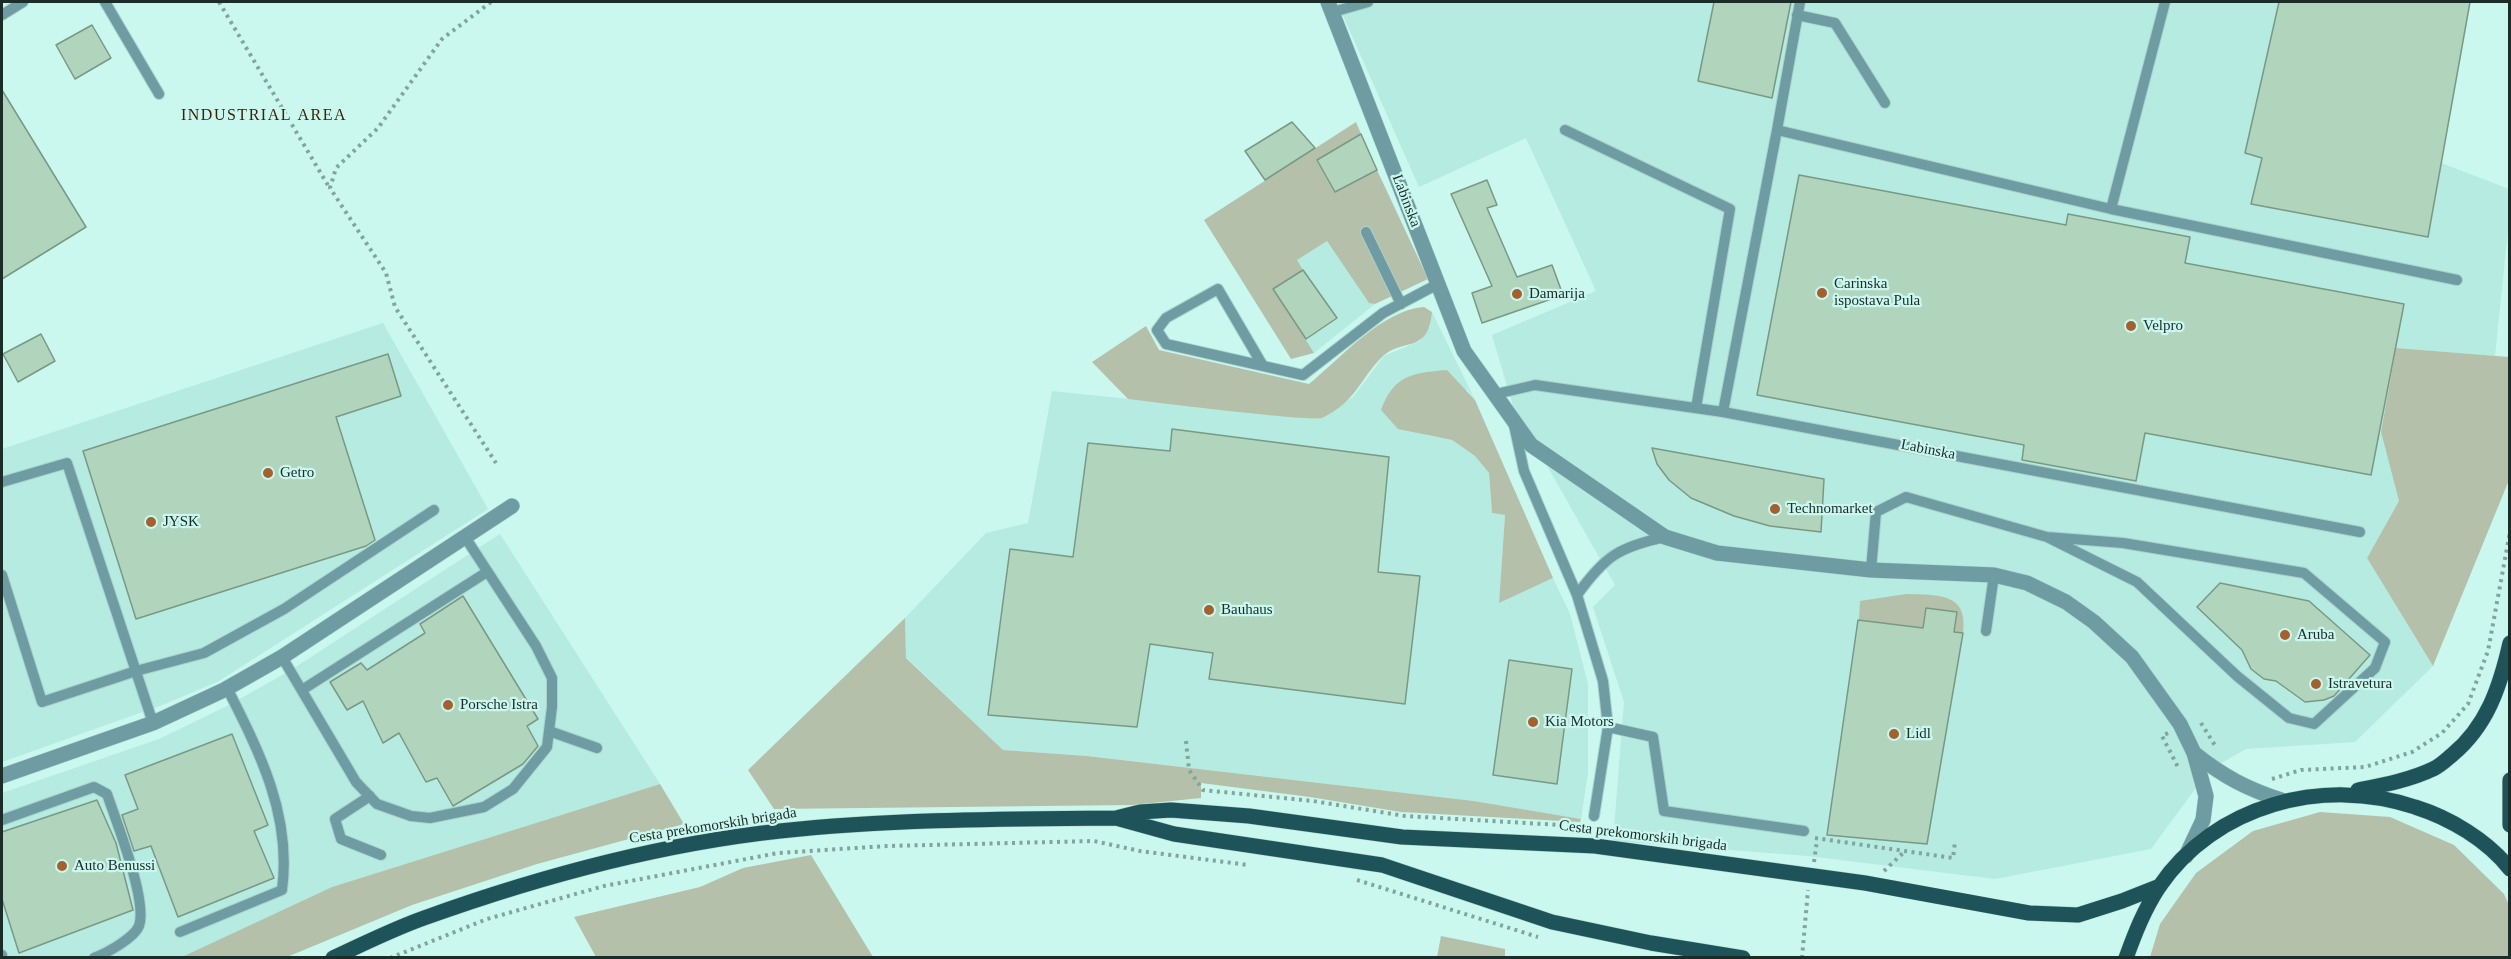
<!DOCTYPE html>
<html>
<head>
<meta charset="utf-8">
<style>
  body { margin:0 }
  #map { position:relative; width:2511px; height:959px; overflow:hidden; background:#caf7ee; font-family:"Times New Roman",serif }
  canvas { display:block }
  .frame { position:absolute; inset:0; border:3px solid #1b2c29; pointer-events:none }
</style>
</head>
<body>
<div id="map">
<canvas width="2511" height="959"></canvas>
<div class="frame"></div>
</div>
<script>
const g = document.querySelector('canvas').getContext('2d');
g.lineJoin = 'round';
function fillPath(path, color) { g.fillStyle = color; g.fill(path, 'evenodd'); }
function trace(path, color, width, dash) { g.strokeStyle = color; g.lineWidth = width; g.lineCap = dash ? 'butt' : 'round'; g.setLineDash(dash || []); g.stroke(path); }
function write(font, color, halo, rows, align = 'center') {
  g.font = font + ' "Times New Roman",serif'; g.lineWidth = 4.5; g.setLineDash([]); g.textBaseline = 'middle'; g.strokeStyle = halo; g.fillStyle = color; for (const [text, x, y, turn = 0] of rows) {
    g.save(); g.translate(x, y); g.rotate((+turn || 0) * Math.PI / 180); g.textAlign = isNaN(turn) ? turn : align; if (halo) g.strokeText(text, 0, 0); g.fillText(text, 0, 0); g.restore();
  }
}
const built = new Path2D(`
  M1337 2H2470L2441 163 2509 189V221L2495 356 2396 348 2381 432 2399 501 2367 558 2433 666 2355 742 2246 749 2209 770 2151 849 1995 879 1808 856 1613 841 1624 702 1593 607 1615 585 1513 406 1492 335 1596 291 1526 138 1419 187Z
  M1327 241 1369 302 1375 304 1314 353 1273 289 1303 270 1296 260Z
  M1432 312 1475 400 1467 389 1425 435 1452 440 1475 456 1489 473 1492 513 1505 515 1499 603 1553 578 1570 614 1588 684V772L1581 819 1474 801 1087 756 1003 750 906 657 905 618 986 533 1028 523 1052 391 1320 419 1353 397 1384 356 1420 341 1430 326Z
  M383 323 488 509 219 681 165 704 2 762V449Z
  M500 534 660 784 332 887 182 958 2 957V793L159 739 231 704 291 670Z`);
const green = new Path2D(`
  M1356 122 1361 134 1317 161 1335 192 1377 170 1428 279 1375 304 1369 303 1327 241 1297 260 1303 270 1274 289 1314 353 1291 359 1204 220Z
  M1424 307 1432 312C1428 355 1403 337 1382 357 1359 380 1357 401 1322 418 1313 422 1152 402 1128 399L1092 362 1146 326 1159 350 1309 384C1341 358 1382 310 1424 307Z
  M2396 348 2509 357V480L2433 666 2367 558 2399 501 2381 432Z
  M1447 370 1475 400 1553 578 1499 603 1505 515 1492 513 1489 473 1475 456 1452 440 1398 429 1381 410C1394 375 1412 373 1447 370Z
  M1906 594C1936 595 1969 592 1963 633L1859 620 1860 601Z
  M905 618 906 658 1003 750 1087 756 1474 801 1581 819 1580 822 1401 812 1310 797 1201 783V798L1132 805 774 809 748 770Z
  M660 784 684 824 537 864 412 905 287 957H182L332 887Z
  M2320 812 2390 817 2454 845 2504 894 2509 905V957H2150L2160 924 2196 873 2253 831Z
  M811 855 873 957H596L574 917 700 887 743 868Z
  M1441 936 1505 949V957H1437Z`);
const building = new Path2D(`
  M1714 2H1791L1772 98 1698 81Z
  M2279 2H2470L2428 237 2251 204 2262 158 2245 153Z
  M92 25 111 58 75 79 56 45Z
  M2 90 86 227 2 279Z
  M1292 122 1315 148 1265 180 1245 151Z
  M1361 134 1377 170 1335 192 1317 160Z
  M1799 175 2066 225 2068 214 2190 237 2185 263 2404 304 2371 475 2145 433 2136 481 2022 460 2024 445 1757 395Z
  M1487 180 1497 205 1487 208 1517 277 1552 265 1563 295 1482 323 1472 293 1492 286 1451 194Z
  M1303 270 1337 318 1306 339 1273 289Z
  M41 334 55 361 18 382 3 354Z
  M388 354 401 396 336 417 375 540 366 546 136 619 83 451Z
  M1172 429 1389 457 1378 572 1420 576 1405 704 1209 679 1213 653 1150 644 1137 727 988 715 1010 549 1073 557 1088 443 1170 451Z
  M1652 448 1824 479 1821 532 1770 526 1734 516 1691 498 1669 480 1657 464Z
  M2220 583 2309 601 2370 655 2334 696 2324 700 2305 702 2276 681 2264 679 2251 669 2242 650 2197 607Z
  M463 596 538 719 527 726 538 746 523 764 453 806 437 778 426 782 399 733 383 743 363 701 347 710 330 682 361 663 367 670 425 633 420 624Z
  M1926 608 1957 612 1954 632 1963 633 1927 844 1827 835 1858 620 1923 628Z
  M1509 660 1572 669 1557 784 1493 775Z
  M232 734 268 825 254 831 274 878 178 917 151 846 134 851 122 815 138 809 125 775Z
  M97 800 116 843 133 910 19 953 2 899V832Z`);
const path = new Path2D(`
  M219 2 329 187
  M491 2 442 39 378 128 336 168 330 188 386 273 395 307 496 463
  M2201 723 2216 747
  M2168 733 2162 736 2179 769
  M1186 741 1189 770 1203 790 1313 801 1405 816 1578 826
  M2272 779 2301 770 2365 767 2412 752 2442 733 2468 704 2488 651 2510 532
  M1618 830 1673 837
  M1815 838 1953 858 1955 842
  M1814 862 1817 840
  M1884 871 1904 852
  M1357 880 1538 937
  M390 958 487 919 604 886 778 853 887 846 1094 841 1140 851 1248 865
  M1802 958 1808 890`);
const lane = new Path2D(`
  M105 2 159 94
  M1333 12 1368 2
  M2 15 23 2
  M1797 15 1835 23 1885 103
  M1565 130 1730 209 1696 408
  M1777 130 1800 2
  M2111 209 2165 2
  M1366 232 1401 304
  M1263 366 1218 289 1166 318 1157 330 1166 344 1303 375 1383 313 1438 284
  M1496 394 1535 385 1723 412 2360 532
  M1723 412 1777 130 2111 209 2457 280
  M1514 425 1524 471 1577 595 1603 681 1608 727 1594 816
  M2 482 67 463 153 723
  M1871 570 1876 512 1906 497 2047 537 2123 543 2304 573 2385 642 2375 668 2314 724 2289 718 2237 676 2137 582 2047 537
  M2 575 42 702 136 671 204 653 284 609 434 510
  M1577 595C1605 556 1619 547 1665 537
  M1986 631 1994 575
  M282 657 356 782 377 804 411 816 430 818 484 807 513 789 547 747 552 707V678L536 646 465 537
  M302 690 487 572
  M1608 727 1653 737 1664 811 1804 831
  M549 731 597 748
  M370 796 335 819 341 839 381 855
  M2 820 94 787 107 794C116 821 148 901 139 926 134 938 107 953 94 958
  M180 932 282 890C292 816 260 753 227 688
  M2 955V958`);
const street = new Path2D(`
  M1328 2 1464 351 1531 445 1665 537 1717 553 1871 570 1994 575 2027 583 2066 602 2094 622 2132 657 2180 724 2194 753 2206 796 2203 820 2186 856
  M2194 753C2224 777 2247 789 2284 801
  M2 776 153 723 224 690 282 657 512 506`);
const primary = new Path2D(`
  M2510 780V825
  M2358 790C2383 785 2410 780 2433 769 2440 766 2446 760 2452 755 2487 726 2500 687 2510 643
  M1116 818 1174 834 1382 865 1552 922 1651 943 1743 958
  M333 958C363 944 393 929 424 918 538 877 660 844 780 831 892 819 1004 819 1116 818L1140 812 1171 810 1249 816 1402 837 1595 846 1865 883 2029 913 2078 915 2122 901 2160 886
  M2126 958C2135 933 2144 910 2159 887 2214 805 2324 776 2415 807 2450 818 2487 840 2510 869`);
const markers = [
  [1822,293,6,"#a46130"],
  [1517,294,6,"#a46130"],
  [2131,326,6,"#a46130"],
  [268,473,6,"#a46130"],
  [1775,509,6,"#a46130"],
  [151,522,6,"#a46130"],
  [1209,610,6,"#a46130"],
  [2285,635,6,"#a46130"],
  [2316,684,6,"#a46130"],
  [448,705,6,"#a46130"],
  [1533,722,6,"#a46130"],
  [1894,734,6,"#a46130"],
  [62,866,6,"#a46130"]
];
const streetNames = [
  ["Labinska",1406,201,69],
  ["Labinska",1928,450,11],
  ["Cesta prekomorskih brigada",713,826,-9],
  ["Cesta prekomorskih brigada",1643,836,7]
];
const poiNames = [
  ["Carinska",1834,284],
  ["ispostava Pula",1834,301],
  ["Damarija",1529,294],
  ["Velpro",2143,326],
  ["Getro",280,473],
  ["Technomarket",1787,509],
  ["JYSK",163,522],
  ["Bauhaus",1221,610],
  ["Aruba",2297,635],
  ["Istravetura",2328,684],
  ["Porsche Istra",460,705],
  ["Kia Motors",1545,722],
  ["Lidl",1906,734],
  ["Auto Benussi",74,866]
];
const neighbourhoodNames = [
  ["INDUSTRIAL AREA",264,116]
];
fillPath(built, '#b5ebe0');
fillPath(green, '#b4c0a9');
fillPath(building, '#b1d4bd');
trace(building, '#799984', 1.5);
trace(lane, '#aad2cb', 12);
trace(street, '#aad2cb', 16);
trace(primary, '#aad2cb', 16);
trace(path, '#82a49d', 4, [3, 4.5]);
trace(lane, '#6f9ca2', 10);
trace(street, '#6f9ca2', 15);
trace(primary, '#1f535a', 15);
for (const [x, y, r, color] of markers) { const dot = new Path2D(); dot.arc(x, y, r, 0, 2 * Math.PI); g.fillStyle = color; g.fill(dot); trace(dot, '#caf7ee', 2); }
write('15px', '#1b2c29', '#caf7ee', streetNames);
write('15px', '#1b2c29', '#caf7ee', poiNames, 'left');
g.letterSpacing = '1.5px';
write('16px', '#402008', '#caf7ee', neighbourhoodNames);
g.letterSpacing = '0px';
</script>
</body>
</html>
